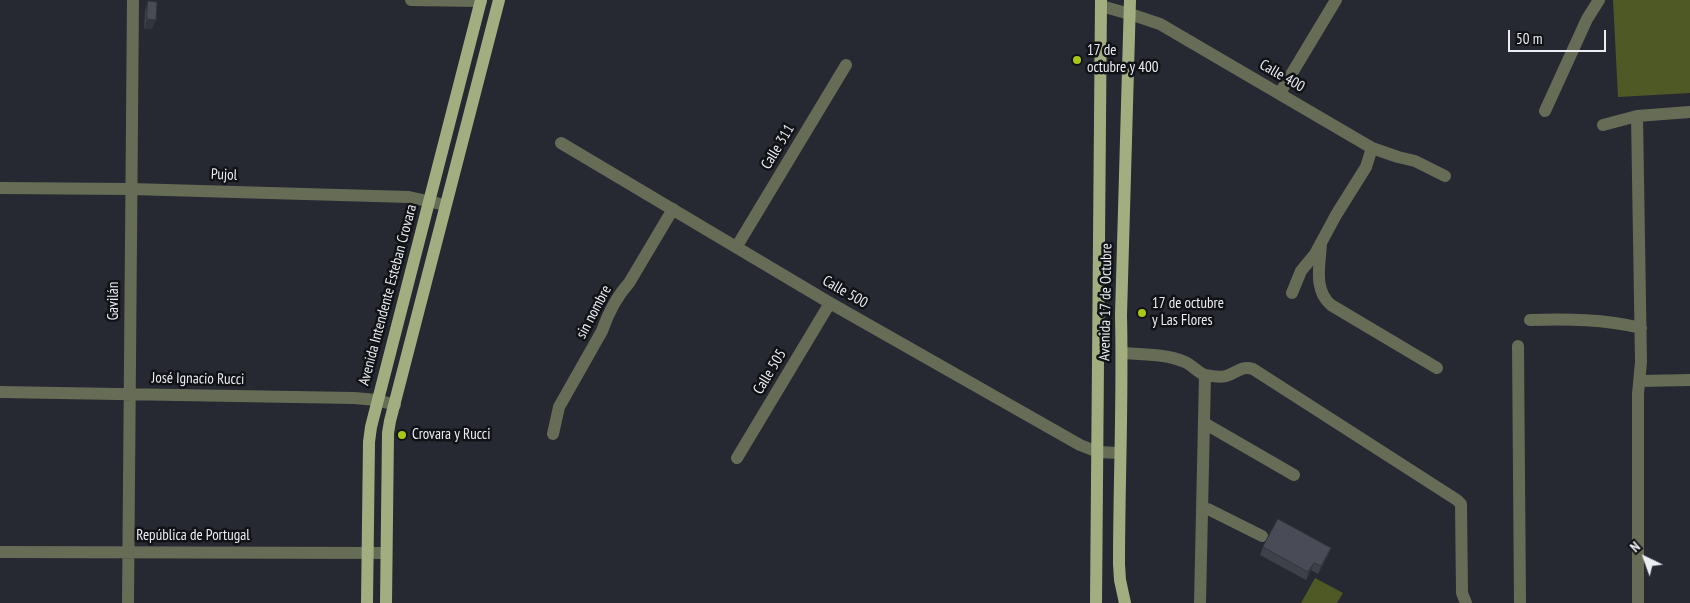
<!DOCTYPE html>
<html>
<head>
<meta charset="utf-8">
<style>
  body { margin:0 }
  #map { position:relative; width:1690px; height:603px; overflow:hidden; background:#262932; font-family:"PT Sans Narrow",sans-serif }
  canvas { display:block }
  .north { position:absolute; left:1620px; top:533px; width:50px; height:50px; -webkit-text-stroke:4px #111216; paint-order:stroke; rotate:318deg; font-size:14px; font-weight:700; line-height:20px; text-align:center; color:#ebedf3 }
  .north::after { content:''; display:block; margin:auto; width:18px; height:22px; background:#ebedf3; clip-path:polygon(50% 0,100% 100%,50% 72%,0 100%) }
  .scale { position:absolute; left:1508px; top:30px; width:98px; height:22px; box-sizing:border-box; border:2px solid #ebedf3; border-top:0; padding-left:6px; font-size:15px; line-height:18px; white-space:nowrap; color:#ebedf3; -webkit-text-stroke:4px #111216; paint-order:stroke }
</style>
</head>
<body>
<div id="map">
<canvas width="1690" height="603"></canvas>
<div class="north">N</div>
<div class="scale">50 m</div>
</div>
<script>
const g = document.querySelector('canvas').getContext('2d');
g.lineJoin = 'round';
function fillPath(path, color) { g.fillStyle = color; g.fill(path, 'evenodd'); }
function trace(path, color, width, dash) { g.strokeStyle = color; g.lineWidth = width; g.lineCap = dash ? 'butt' : 'round'; g.setLineDash(dash || []); g.stroke(path); }
function write(font, color, halo, rows, align = 'center') {
  g.font = font + ' "PT Sans Narrow",sans-serif'; g.lineWidth = 5; g.setLineDash([]); g.textBaseline = 'middle'; g.strokeStyle = halo; g.fillStyle = color; for (const [text, x, y, turn = 0] of rows) {
    g.save(); g.translate(x, y); g.rotate((+turn || 0) * Math.PI / 180); g.textAlign = isNaN(turn) ? turn : align; if (halo) g.strokeText(text, 0, 0); g.fillText(text, 0, 0); g.restore();
  }
}
const green = new Path2D(`
  M1613 0H1690V93L1618 97Z
  M1315 578 1343 593 1337 603H1301Z`);
const minor = new Path2D(`
  M411 0 481 1
  M1101 6 1130 14 1160 24 1372 148 1398 157 1415 161 1445 176
  M1280 93 1336 0
  M1545 111 1587 19 1599 0
  M1637 116 1641 362 1638 394V603
  M1603 125 1637 116 1690 112
  M561 143 830 303 1080 445 1098 452 1119 453
  M0 188 131 189 409 197 445 205
  M1321 243C1320 264 1313 290 1331 305L1437 368
  M737 246 846 65
  M1292 293 1301 271 1315 254 1336 215 1366 167 1372 148
  M1530 320C1567 319 1604 319 1641 328
  M1518 346 1520 603
  M1122 353C1140 354 1168 354 1185 362 1192 365 1197 372 1205 375L1200 603
  M1205 375C1212 376 1219 378 1226 376 1237 373 1241 365 1253 369L1457 500 1461 504 1462 593 1466 603
  M1640 381 1690 380
  M0 392 354 398 377 400 395 405
  M1204 423 1294 475
  M553 434 559 407 602 331C608 314 617 296 629 283L673 209
  M737 458 830 303
  M1202 509H1208L1262 536
  M0 552 385 553
  M128 603 133 0`);
const major = new Path2D(`
  M367 603 369 442 371 427 481 0
  M386 603 388 433 390 421 499 0
  M1096 603 1101 0
  M1125 603 1120 580 1119 564C1119 481 1123 398 1121 315L1130 0`);
const wall = new Path2D(`
  M148 1 152 29H144L145 11Z
  M1263 547 1331 548 1328 555 1318 574 1311 570 1306 580 1260 555Z`);
const shadedWall = new Path2D(`
  M147 19 156 20 152 29H144Z
  M1331 548 1328 555 1318 574 1321 566Z
  M1314 563 1311 570 1306 580 1308 572Z`);
const building = new Path2D(`
  M148 1 157 2 156 20 147 19Z
  M1278 519 1331 548 1321 566 1314 563 1308 572 1263 547Z`);
const markers = [
  [1077,60,5,"#aac716"],
  [1142,313,5,"#aac716"],
  [402,435,5,"#aac716"]
];
const poiNames = [
  ["17 de",1087,51],
  ["octubre y 400",1087,68],
  ["17 de octubre",1152,304],
  ["y Las Flores",1152,321],
  ["Crovara y Rucci",412,435]
];
const streetNames = [
  ["Calle 400",1282,76,30],
  ["Calle 311",778,147,-59],
  ["Pujol",224,175,2],
  ["Calle 500",845,292,30],
  ["Avenida Intendente Esteban Crovara",388,295,-75],
  ["Gavilán",114,301,-90],
  ["Avenida 17 de Octubre",1106,302,-89],
  ["sin nombre",594,312,-62],
  ["Calle 505",770,372,-59],
  ["José Ignacio Rucci",198,379,1],
  ["República de Portugal",193,536]
];
fillPath(green, '#4e5925');
trace(minor, '#666c56', 12);
trace(major, '#a3ae80', 12);
fillPath(wall, '#3f414a');
fillPath(shadedWall, '#33353c');
fillPath(building, '#494c56');
trace(building, '#33353c', 1);
for (const [x, y, r, color] of markers) { const dot = new Path2D(); dot.arc(x, y, r, 0, 2 * Math.PI); g.fillStyle = color; g.fill(dot); trace(dot, '#111216', 2); }
write('15px', '#ebedf3', '#111216', poiNames, 'left');
write('15px', '#ebedf3', '#111216', streetNames);
</script>
</body>
</html>
